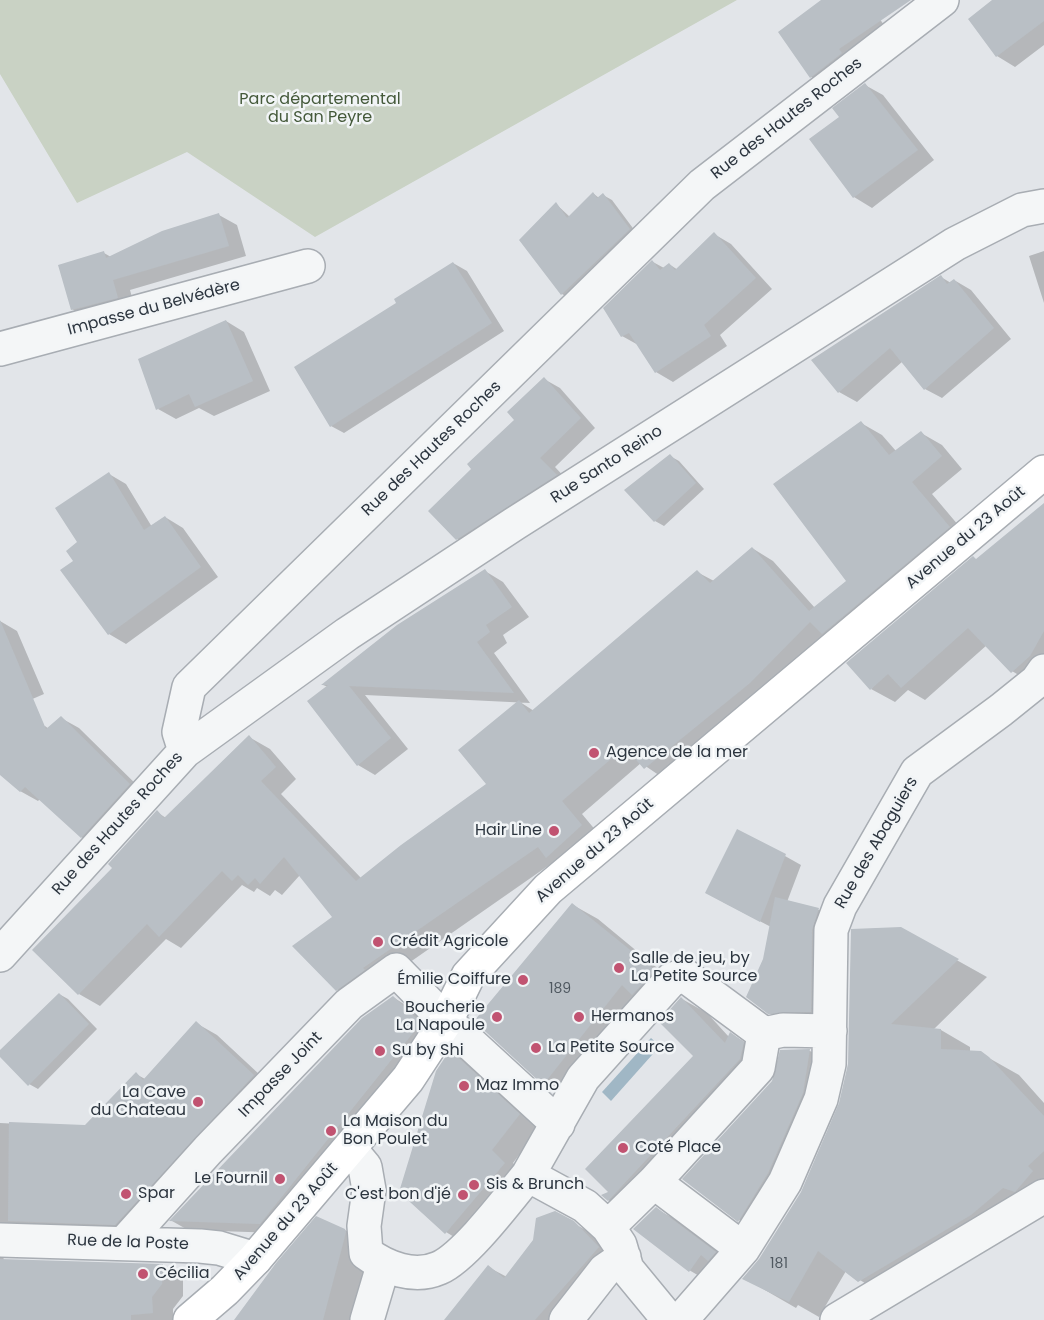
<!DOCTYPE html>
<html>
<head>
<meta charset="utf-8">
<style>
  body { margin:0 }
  canvas { display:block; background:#e2e5e9 }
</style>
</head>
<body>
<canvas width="1044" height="1320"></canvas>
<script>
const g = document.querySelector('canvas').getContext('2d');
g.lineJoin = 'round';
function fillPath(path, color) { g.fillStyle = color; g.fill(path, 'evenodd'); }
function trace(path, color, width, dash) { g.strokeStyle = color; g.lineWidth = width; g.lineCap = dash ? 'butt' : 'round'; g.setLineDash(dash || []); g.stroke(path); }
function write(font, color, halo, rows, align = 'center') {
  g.font = font + ' Poppins,sans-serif'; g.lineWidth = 5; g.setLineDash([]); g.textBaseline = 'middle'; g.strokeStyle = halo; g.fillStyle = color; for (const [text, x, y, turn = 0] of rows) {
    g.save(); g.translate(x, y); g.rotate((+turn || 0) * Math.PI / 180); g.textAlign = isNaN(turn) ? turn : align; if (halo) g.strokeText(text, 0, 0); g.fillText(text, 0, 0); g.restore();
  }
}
const green = new Path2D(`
  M0 0H737L315 237 187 152 77 203 0 74Z`);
const water = new Path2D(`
  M651 1038 660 1046 611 1101 602 1092Z`);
const shadow = new Path2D(`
  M823 0H866L892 36 829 87 811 77Z
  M995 0H1044V45L1015 67 997 56Z
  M865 85 883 95 934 160 872 208 854 197 811 140 841 117Z
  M594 194 599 198 603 195 612 200 638 235 571 299 562 294 521 240 556 204 570 217Z
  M219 215 237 225 246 256 130 290 135 308 90 320 72 309 104 253 111 257Z
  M714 234 731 244 772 289 720 335 727 346 673 382 656 372 640 346 622 336 653 262 664 268 669 264 678 270Z
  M1044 251V303L1029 256Z
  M453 263 467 271 504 331 344 433 331 426 398 303Z
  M941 277 951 283 954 280 971 290 1011 339 942 398 925 389 903 361 857 402 839 392 813 360Z
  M226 321 244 332 270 391 214 416 199 408 176 419 158 409Z
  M544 379 560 388 595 428 555 467 571 484 472 547 457 539 516 420Z
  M861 423 882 435 896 451 921 433 942 445 962 469 932 494 970 539 666 780 641 763 582 814 602 838 555 861 383 981 358 1002 337 989 334 917 300 875 282 895 275 890 270 896 257 888 254 892 242 885 181 948 166 939 100 1006 79 994 115 868 157 812 166 818 249 737 270 749 296 779 281 794 361 878 488 785 520 702 534 711 697 572 714 581 752 548 773 561 815 608 848 582Z
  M670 456 679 461 704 489 664 526 655 521Z
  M109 474 126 484 152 527 165 517 183 528 218 577 126 644 109 634 75 561 79 542Z
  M1044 505V677L1035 685 1012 671 987 645 925 700 908 690 895 702 871 689 977 560Z
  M485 571 503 582 529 617 503 635 507 643 494 653 530 703 365 695 408 749 375 775 358 765 328 687 323 685Z
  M0 621 17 631 44 694 0 713Z
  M61 718 79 728 147 795 99 847 81 837 40 799 38 801 20 791 0 773V762L45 726 49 729Z
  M785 856 801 865 787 902 819 910 836 920 829 1021 788 1023 769 1013 764 959 771 927 723 902Z
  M573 905 598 919 679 986 570 1098 544 1084Z
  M901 929 987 977 933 1030H941L970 1047V1052L980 1053 1019 1075 1044 1103V1208L888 1298 846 1271 819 1317 798 1305 796 1308 744 1278 760 1260 802 1193 841 1104Z
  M59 994 68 999 97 1029 38 1089 29 1084 0 1055V1052Z
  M393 997 410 1008 438 1034 278 1233 188 1230 172 1221Z
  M682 999 707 1013 729 1037 731 1034 756 1049 634 1215 608 1200 695 1056Z
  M196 1023 217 1035 274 1088 137 1236 2 1253 4 1260 162 1265 183 1277V1296L173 1309V1320H0V1123L86 1127 136 1074 145 1079Z
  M781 1051H810L822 1058 751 1227 739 1220Z
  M450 1052 471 1064 540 1127 513 1163 526 1176 467 1245 446 1232Z
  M656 1209 673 1218 731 1262 706 1280 689 1270Z
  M573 1223 602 1239 625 1264 580 1320H447L490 1268 507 1277Z
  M345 1230 370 1245 351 1320H245Z`);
const building = new Path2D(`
  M821 0H911L839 49 842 53 810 78 778 32Z
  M992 0H1044V21L996 57 968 19Z
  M865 83 918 150 853 198 809 139 839 117 832 108Z
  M593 192 597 198 603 193 630 229 561 295 519 240 556 202 567 218Z
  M219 213 229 246 113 280 118 298 71 310 58 265 104 251 106 258 162 231Z
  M714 232 756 278 704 325 711 336 655 373 629 333 621 337 603 308 652 260 660 270 669 263 675 270Z
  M453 262 492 323 330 427 294 367 396 303 394 299Z
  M941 275 947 284 954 279 994 328 924 390 890 348 838 393 811 360Z
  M226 320 253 381 195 407 189 394 156 410 138 359Z
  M544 377 581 418 540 458 557 475 456 540 428 511 471 469 467 464 514 420 507 412Z
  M861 421 889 455 921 431 942 456 912 482 950 527 822 634 810 622 750 683 644 769 625 747 562 801 582 825 546 858 538 847 363 968 365 970 336 991 292 946 332 917 284 857 260 884 255 878 248 885 238 875 232 881 222 871 159 937 147 924 78 995 32 950 112 868 108 864 157 810 164 818 249 735 276 767 261 781 356 881 401 845 486 784 458 750 519 700 529 713 697 570 710 583 752 547 809 611 846 581 773 484Z
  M670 454 696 483 654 522 624 490Z
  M109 472 144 530 165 516 201 567 108 635 60 570 73 561 66 551 77 542 55 508Z
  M1044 503V631L1030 656 1011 673 968 628 901 688 888 674 870 690 846 663 973 556 976 559Z
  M485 569 512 607 486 625 490 632 477 642 514 693 349 686 391 738 357 766 307 701 328 685H321L397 625Z
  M0 620 46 729 61 716 130 784 81 838 25 787 20 792 0 775Z
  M737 829 786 854 760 922 705 893Z
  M775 897 819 908 812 930 811 1012 768 1014 746 997 763 959Z
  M572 903 655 970 632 995 622 985 543 1085 474 1021Z
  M901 927 959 959 891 1024 941 1029V1049L981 1051 989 1057 1044 1116V1151L1028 1166 1033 1171 1015 1192 1003 1188 971 1215 858 1282 818 1251 789 1302 742 1279 759 1259 801 1192 839 1103 848 1064 851 929Z
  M59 993 89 1024 28 1086 0 1057V1050Z
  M393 996 421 1023 260 1224 169 1221 362 1018Z
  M681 997 725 1043 730 1032 744 1042 740 1059 608 1201 601 1195 608 1192 585 1169 693 1056 659 1022Z
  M196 1021 254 1075 115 1225 8 1221 9 1122 85 1125 136 1072 143 1080Z
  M810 1049 803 1093 768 1173 738 1222 682 1179 772 1081 780 1050Z
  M450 1050 520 1114 492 1150 505 1163 445 1234 399 1192 436 1071Z
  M656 1207 716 1252 708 1261 701 1255 689 1272 633 1229Z
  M555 1211 574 1221 599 1247 535 1320H444L488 1265 504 1278 533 1240 536 1218Z
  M316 1216 345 1229 346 1232 323 1320H234L276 1263Z
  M0 1259 163 1264 162 1284 152 1297 153 1313 131 1315V1320H0Z`);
const street = new Path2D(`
  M0 349 308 266
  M185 751 179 732 189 687 702 185 942 0
  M0 955 185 751 347 634 514 524 955 244 1022 210 1044 206
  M350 1149 365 1167 369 1190 364 1226 366 1253C386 1268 414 1279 439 1268 465 1257 509 1198 528 1175L585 1206 608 1227 620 1245 627 1269 669 1320
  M528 1175 583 1078 671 980 684 975 764 1034 783 1030 830 1031
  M654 1182 743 1249
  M608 1227 654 1182 758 1068 764 1034
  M0 1240 200 1246 219 1248 255 1259
  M125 1242 208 1150 349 1004 396 970 446 1021 558 1124
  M367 1320 383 1266
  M566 1320 605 1270 624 1257
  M681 1320 743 1249 785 1182 821 1099 829 1064 831 930 840 906 917 772 1001 710 1037 681 1044 671
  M837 1320 1044 1196`);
const secondary = new Path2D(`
  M190 1320 225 1290 255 1259 408 1079 446 1021 468 976 548 889 1044 472`);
const markers = [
  [594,753,6,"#c15371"],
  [554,831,6,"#c15371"],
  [378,942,6,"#c15371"],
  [619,968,6,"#c15371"],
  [523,980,6,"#c15371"],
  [497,1017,6,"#c15371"],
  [579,1017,6,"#c15371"],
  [536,1048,6,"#c15371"],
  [380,1051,6,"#c15371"],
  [464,1086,6,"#c15371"],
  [198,1102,6,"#c15371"],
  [331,1131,6,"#c15371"],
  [623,1148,6,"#c15371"],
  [280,1179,6,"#c15371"],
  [474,1185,6,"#c15371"],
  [126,1194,6,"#c15371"],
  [463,1195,6,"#c15371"],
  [143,1274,6,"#c15371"]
];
const numberNames = [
  ["189",560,989],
  ["181",779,1264]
];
const parkNames = [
  ["Parc départemental",320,100],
  ["du San Peyre",320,118]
];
const streetNames = [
  ["Rue des Hautes Roches",787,119,-38],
  ["Impasse du Belvédère",154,308,-15],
  ["Rue des Hautes Roches",432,449,-44],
  ["Rue Santo Reino",607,465,-33],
  ["Avenue du 23 Août",966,538,-40],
  ["Rue des Hautes Roches",118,824,-48],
  ["Rue des Abaguiers",877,843,-60],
  ["Avenue du 23 Août",595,851,-41],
  ["Impasse Joint",281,1075,-46],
  ["Avenue du 23 Août",286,1222,-49],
  ["Rue de la Poste",128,1243,2]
];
const poiNames = [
  ["Agence de la mer",606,753],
  ["Hair Line",542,831,"right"],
  ["Crédit Agricole",390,942],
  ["Salle de jeu, by",631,959],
  ["La Petite Source",631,977],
  ["Émilie Coiffure",511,980,"right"],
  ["Boucherie",485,1008,"right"],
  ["La Napoule",485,1026,"right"],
  ["Hermanos",591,1017],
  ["La Petite Source",548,1048],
  ["Su by Shi",392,1051],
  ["Maz Immo",476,1086],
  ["La Cave",186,1093,"right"],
  ["du Chateau",186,1111,"right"],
  ["La Maison du",343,1122],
  ["Bon Poulet",343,1140],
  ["Coté Place",635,1148],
  ["Le Fournil",268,1179,"right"],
  ["Sis & Brunch",486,1185],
  ["Spar",138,1194],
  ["C'est bon d'jé",451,1195,"right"],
  ["Cécilia",155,1274]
];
fillPath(green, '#c9d2c4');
fillPath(water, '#a0b7c5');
fillPath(shadow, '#0003');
fillPath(building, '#b9bfc5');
trace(street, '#a8adb3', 36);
trace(secondary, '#a8adb3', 36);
trace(street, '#f4f6f7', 33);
trace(secondary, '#fff', 33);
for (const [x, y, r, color] of markers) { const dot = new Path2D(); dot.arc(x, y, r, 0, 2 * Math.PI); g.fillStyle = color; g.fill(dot); trace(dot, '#f1f4f6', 2); }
write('14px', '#4f5860', null, numberNames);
write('16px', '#44593a', '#f1f4f6', parkNames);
write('16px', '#2c353f', '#f1f4f6', streetNames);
write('16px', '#2c353f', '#f1f4f6', poiNames, 'left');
</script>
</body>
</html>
